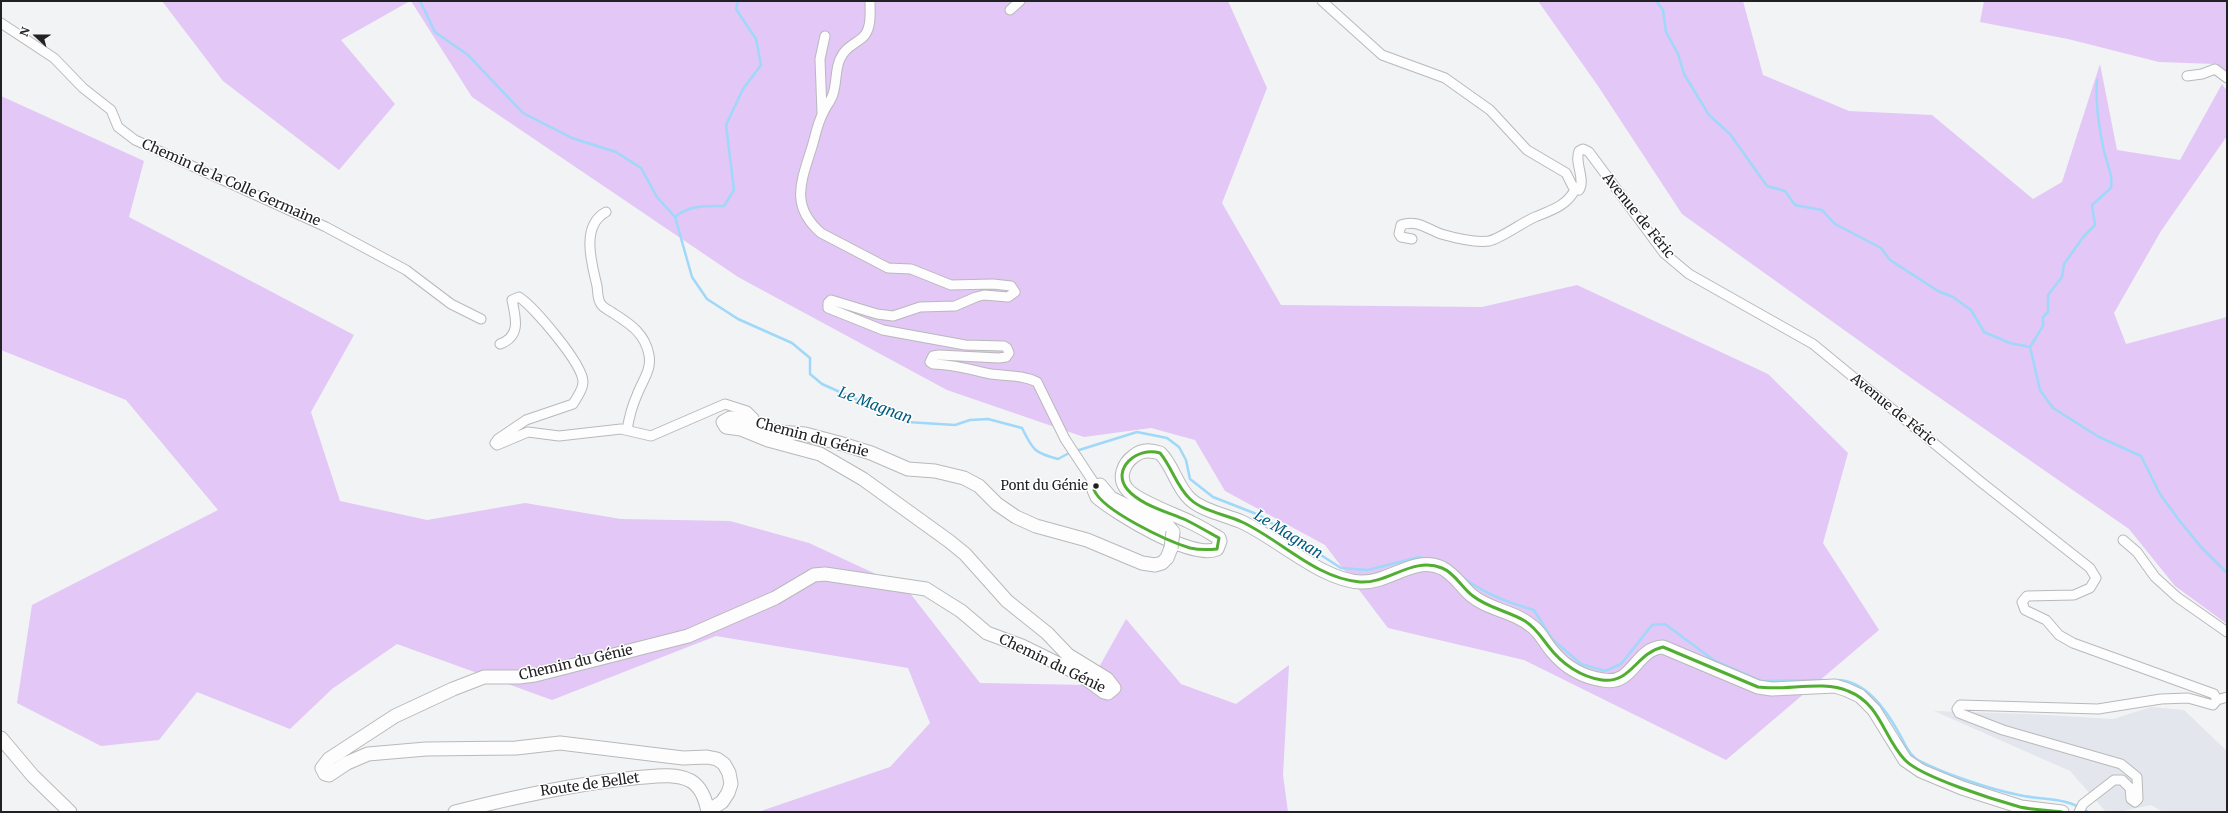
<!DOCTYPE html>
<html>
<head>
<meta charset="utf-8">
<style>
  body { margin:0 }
  #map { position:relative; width:2228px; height:813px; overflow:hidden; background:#f2f3f5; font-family:Merriweather,serif }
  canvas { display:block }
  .frame { position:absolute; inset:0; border:2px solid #212123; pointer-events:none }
  .north { position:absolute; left:16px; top:16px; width:40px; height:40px; -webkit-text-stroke:3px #fff; paint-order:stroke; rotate:291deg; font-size:11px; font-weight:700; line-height:16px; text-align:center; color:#212123 }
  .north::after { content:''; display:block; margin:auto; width:14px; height:18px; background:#212123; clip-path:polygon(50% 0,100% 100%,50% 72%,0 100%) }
</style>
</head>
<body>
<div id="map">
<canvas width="2228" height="813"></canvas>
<div class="frame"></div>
<div class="north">N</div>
</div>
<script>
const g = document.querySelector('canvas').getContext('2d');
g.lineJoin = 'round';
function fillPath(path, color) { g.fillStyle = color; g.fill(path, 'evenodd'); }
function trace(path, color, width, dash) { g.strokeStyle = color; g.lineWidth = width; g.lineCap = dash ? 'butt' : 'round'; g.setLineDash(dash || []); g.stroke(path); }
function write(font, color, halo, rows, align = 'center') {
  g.font = font + ' Merriweather,serif'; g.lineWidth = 3; g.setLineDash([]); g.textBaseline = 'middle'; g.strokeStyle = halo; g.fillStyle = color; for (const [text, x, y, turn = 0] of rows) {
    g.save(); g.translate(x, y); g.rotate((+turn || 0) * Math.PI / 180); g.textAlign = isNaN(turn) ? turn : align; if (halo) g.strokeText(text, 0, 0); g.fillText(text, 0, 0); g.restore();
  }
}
const built = new Path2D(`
  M2151 707 2184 710 2227 751V812H2163L2151 805 2119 812H2106L2070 771 1934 711 2030 714 2113 719Z`);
const forest = new Path2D(`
  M162 1H410L341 40 395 104 339 170 223 81Z
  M411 1H1228L1267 88 1222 203 1281 305 1482 307 1577 285 1768 374 1848 453 1823 543 1879 630 1726 760 1524 660 1388 628 1325 545 1225 491 1195 440 1151 428 1084 437 947 390 738 277 472 97Z
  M1538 1H1743L1763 75 1849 111 1932 115 2033 199 2062 182 2100 64 2117 150 2180 160 2222 84 2227 91V136L2161 231 2114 313 2126 344 2227 317V624L2175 586 2129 529 1914 380 1682 214 1598 86Z
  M1984 1H2227V74L2215 64 2159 62 2068 39 1980 22Z
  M1 96 144 161 129 217 354 335 311 412 340 501 427 520 525 503 621 519 730 521 809 543 906 588 980 683 1089 685 1126 619 1181 684 1236 704 1289 665 1283 775 1288 812H758L890 767 930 723 908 668 716 636 552 700 397 644 332 689 290 729 197 692 159 740 101 746 17 703 32 605 218 510 126 400 1 350Z`);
const stream = new Path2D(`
  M420 1 435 32 468 55 523 113 572 138 616 152 641 168 657 197 675 217
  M738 1 736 9 756 39 761 65 743 89 726 125 734 190 724 206C706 206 689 205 675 217L692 277 707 299 738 319 792 343 810 358V374L822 384 907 422 955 425 970 420 988 419 1022 428C1033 450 1034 453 1058 459L1071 452
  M1656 1 1663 10 1666 32 1678 54 1684 74 1709 115 1730 134 1767 186 1785 191 1795 205 1822 210 1835 224 1881 248 1890 260 1938 291 1953 297 1971 310 1984 332 2010 343 2030 347 2040 390 2053 408 2099 437 2141 456 2160 494 2179 520 2201 547 2227 573
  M2030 347 2043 326V317L2048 312V295L2062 277 2064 264 2084 236 2095 225 2092 205 2111 188C2113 174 2107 165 2104 151 2099 128 2095 103 2097 80
  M1076 451 1137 432 1167 438 1179 447 1186 460 1190 479 1213 497 1259 515 1341 568 1368 570 1419 557 1426 559
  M1462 577C1486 594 1506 602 1534 610L1552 639 1581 664 1605 671 1621 664 1652 625 1665 624 1715 661 1761 681 1822 680
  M1835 680C1865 679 1886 710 1899 733 1904 742 1909 755 1918 760 1945 774 1989 789 2019 795 2046 801 2063 796 2088 812`);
const street = new Path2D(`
  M870 1C870 13 872 30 862 38 853 45 845 48 840 59 835 70 837 82 833 94 831 101 826 106 823 113 817 124 815 138 811 150 800 184 791 207 821 233L888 268 911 269 951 285 993 284 1011 286 1015 292 1008 297 984 295 976 297 955 306 920 307 893 316 877 314 831 300 828 303V308L883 330 965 345 1004 346 1007 348 1009 353 1006 357 999 358 939 355 933 356 930 362 933 364C953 364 971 370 991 374 1007 376 1023 375 1037 382L1065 439 1096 486
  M1322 1 1382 55 1445 78 1490 110 1527 150 1566 173 1573 187 1579 190C1586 179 1574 163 1579 151L1583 149 1589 152 1664 253 1689 274 1813 344 1981 482 2090 568 2096 578 2090 588 2074 595 2027 596 2022 602 2025 610 2046 620 2059 635 2073 643 2214 694 2217 700 2213 705 2188 698 2161 699 2098 709 1960 705 1957 709 1959 713 2003 730 2121 764 2137 777 2138 799 2135 802 2131 799 2130 788 2122 780H2114L2083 804 2079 812
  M1010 10 1020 1
  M1 23 54 58 83 88 111 110 118 127 135 140 326 227 406 270 451 304 481 319
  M2187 76 2202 74 2215 69 2227 78
  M822 113 820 59 825 36
  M606 212C580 226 592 264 597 286 598 291 597 299 601 304 603 308 609 310 613 313 630 324 645 333 649 355 652 370 642 381 637 395 632 406 629 418 627 430
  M1412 239 1401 237 1399 234 1401 225C1417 219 1427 229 1441 234 1455 238 1475 243 1489 241 1500 239 1523 222 1535 217 1552 210 1567 206 1576 188
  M500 344C521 336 516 319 512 300L519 297C534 307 583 364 583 382 583 390 577 397 573 404L526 420 498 439 495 443 497 445 528 432 559 436 621 429 651 436 725 404 747 411 754 418 757 424
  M2123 540 2137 552 2155 577 2177 597 2227 632
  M2217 700 2227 697`);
const secondary = new Path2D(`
  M1173 532 1168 526 1111 498 1100 485 1096 486 1094 490 1097 497C1117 514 1192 560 1217 549L1220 541 1219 538C1210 533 1201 527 1192 523 1177 515 1135 501 1126 488 1118 477 1124 463 1134 456 1142 449 1151 450 1160 453 1173 465 1176 486 1190 499 1203 511 1226 515 1242 522 1277 538 1323 581 1361 582 1390 583 1414 555 1442 568 1454 574 1462 587 1471 595 1490 611 1513 610 1533 627 1541 633 1545 643 1552 651 1565 667 1582 677 1603 680 1634 686 1635 648 1663 647L1758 687 1772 689 1835 686 1847 690 1860 696 1874 710 1905 760 1921 771 1962 788 2021 807 2062 812
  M1 738 33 776 70 812
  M708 811 722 802 728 793 731 784 729 773 724 764 717 759 707 757 683 758 560 743 516 748 426 749 368 754 347 763 329 775 325 774 322 768 329 759 395 716 453 689 484 677H519L535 675 688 636 775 598 814 575 825 574 926 589 961 611 987 633 1022 646 1081 675 1104 692 1108 693 1114 688 1107 679 1068 655 1047 633 1007 601 965 554 949 541 863 479 820 454 768 440 741 429 726 427 723 422 730 418H736L778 432 805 434 839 443 871 453 908 469 935 471 964 478 979 486 997 504 1016 517 1036 526 1087 540 1142 563 1155 565 1162 563 1167 558 1171 548
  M455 812C514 797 572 784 634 778 651 777 674 772 691 781 701 787 706 801 708 812`);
const secondaryBridge = new Path2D(`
  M1171 548 1173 532`);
const bus1 = new Path2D(`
  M1096 486 1094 490C1103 511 1167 541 1190 548 1199 550 1207 550 1217 549L1219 538C1208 532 1198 526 1186 520 1168 512 1140 505 1127 489 1111 469 1137 446 1160 453 1172 467 1176 486 1190 499 1204 512 1225 514 1242 522 1281 540 1315 578 1360 582 1388 584 1413 556 1442 568 1455 573 1462 588 1473 596 1488 608 1508 611 1525 621 1536 628 1541 637 1549 647 1562 664 1581 677 1602 680 1631 684 1636 653 1663 647L1758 687C1786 691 1823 680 1848 691 1881 704 1883 737 1905 760 1921 777 1995 800 2020 807 2033 810 2048 810 2062 812`);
const markers = [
  [1096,486,3.5,"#212123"]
];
const busNames = [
  ["Pont du Génie",1088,486]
];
const streetNames = [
  ["Chemin de la Colle Germaine",231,183,24],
  ["Avenue de Féric",1638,216,51],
  ["Avenue de Féric",1893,410,39],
  ["Chemin du Génie",812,438,15],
  ["Chemin du Génie",576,663,-13],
  ["Chemin du Génie",1052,664,26],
  ["Route de Bellet",590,785,-8]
];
const waterNames = [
  ["Le Magnan",875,406,21],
  ["Le Magnan",1288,535,32]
];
fillPath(built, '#e3e6ec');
fillPath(forest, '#e3c7f6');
trace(stream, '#9fd8f8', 2.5);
trace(street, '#b8b9bb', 11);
trace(secondary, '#b8b9bb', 15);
trace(street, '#fdfdfe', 9);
trace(secondary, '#fdfdfe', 13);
trace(secondaryBridge, '#b8b9bb', 15, []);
trace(secondaryBridge, '#fdfdfe', 13);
trace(bus1, '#52ae32', 3);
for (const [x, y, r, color] of markers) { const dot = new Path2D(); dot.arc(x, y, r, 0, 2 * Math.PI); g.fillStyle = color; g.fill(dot); trace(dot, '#fff', 1.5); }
write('13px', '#212123', '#fff', busNames, 'right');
write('14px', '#212123', '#fff', streetNames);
write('italic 15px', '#015c81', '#fff', waterNames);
</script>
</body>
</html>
